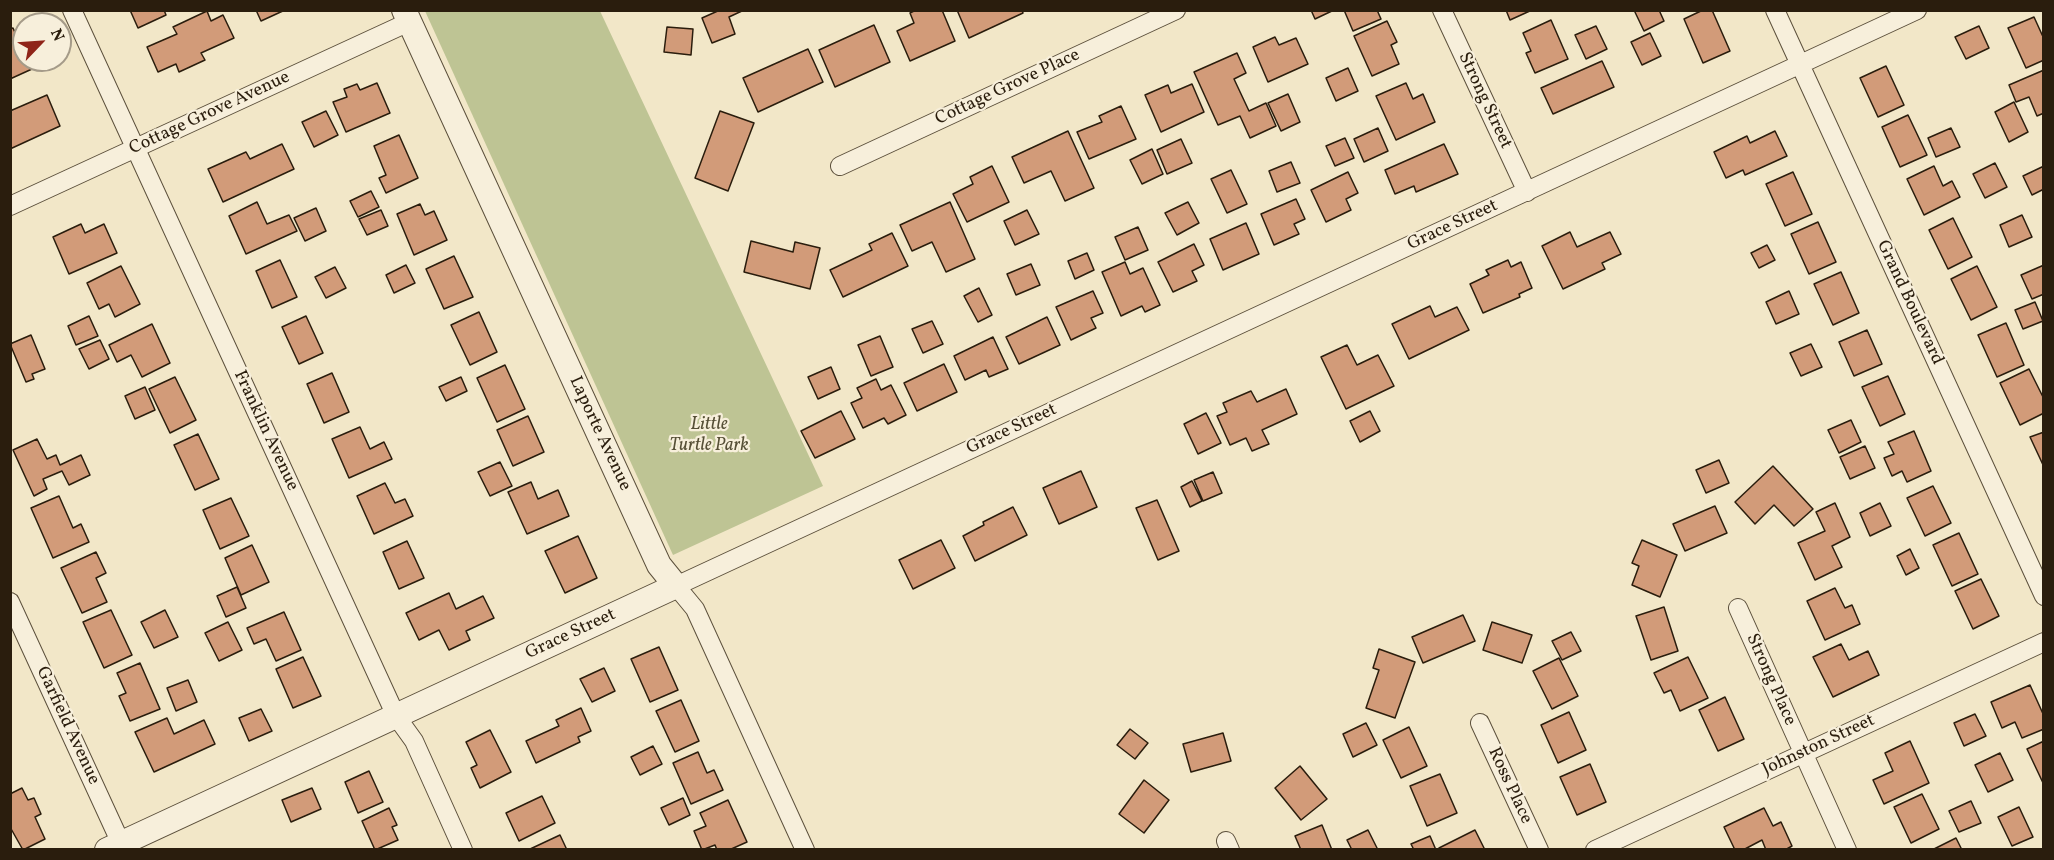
<!DOCTYPE html>
<html>
<head>
<meta charset="utf-8">
<style>
  body { margin:0 }
  #map { position:relative; width:2054px; height:860px; overflow:hidden; background:#f2e7c8; font-family:Vollkorn,serif }
  canvas { display:block }
  .frame { position:absolute; inset:0; border:12px solid #2a1d0d; pointer-events:none }
  .north { position:absolute; left:12px; top:12px; width:60px; height:60px; box-sizing:border-box; background:#f7efdb; border:2px solid #a59b89; border-radius:50%; rotate:65deg; font-size:16px; font-weight:700; line-height:24px; text-align:center; color:#2a1d0d }
  .north::after { content:''; display:block; margin:auto; width:21px; height:27px; background:#8f2418; clip-path:polygon(50% 0,100% 100%,50% 72%,0 100%) }
</style>
</head>
<body>
<div id="map">
<canvas width="2054" height="860"></canvas>
<div class="frame"></div>
<div class="north">N</div>
</div>
<script>
const g = document.querySelector('canvas').getContext('2d');
g.lineJoin = 'round';
function fillPath(path, color) { g.fillStyle = color; g.fill(path, 'evenodd'); }
function trace(path, color, width, dash) { g.strokeStyle = color; g.lineWidth = width; g.lineCap = dash ? 'butt' : 'round'; g.setLineDash(dash || []); g.stroke(path); }
function write(font, color, halo, rows, align = 'center') {
  g.font = font + ' Vollkorn,serif'; g.lineWidth = 4.5; g.setLineDash([]); g.textBaseline = 'middle'; g.strokeStyle = halo; g.fillStyle = color; for (const [text, x, y, turn = 0] of rows) {
    g.save(); g.translate(x, y); g.rotate((+turn || 0) * Math.PI / 180); g.textAlign = isNaN(turn) ? turn : align; if (halo) g.strokeText(text, 0, 0); g.fillText(text, 0, 0); g.restore();
  }
}
const green = new Path2D(`
  M425 11H600L823 486 673 555Z`);
const building = new Path2D(`
  M130 10H164L166 15 138 28Z
  M256 10H285L261 21Z
  M720 10H744L729 17 735 34 712 43 702 18Z
  M916 10H942L955 41 910 61 897 31 914 23 910 13Z
  M957 10H1022L1023 13 969 38Z
  M1311 10H1334L1315 19Z
  M1344 10H1377L1381 19 1353 31Z
  M1506 10H1532L1510 20Z
  M1634 10H1659L1664 21 1644 31Z
  M1703 10H1712L1730 51 1703 63 1684 19Z
  M207 11 211 21 223 15 234 38 201 53 205 60 179 72 176 64 158 72 147 47 177 34 173 27Z
  M2034 17 2044 39V60L2026 68 2008 28Z
  M1551 20 1568 59 1535 73 1526 53 1531 51 1523 33Z
  M1387 21 1397 42 1391 45 1399 64 1372 76 1354 36Z
  M874 25 890 62 835 87 819 50Z
  M1596 26 1607 49 1586 59 1575 35Z
  M1979 26 1989 48 1966 59 1955 37Z
  M667 27 693 29 691 55 664 52Z
  M13 28 24 53V60H27L32 69 10 79V29Z
  M1650 33 1661 56 1642 65 1631 42Z
  M1275 37 1279 45 1296 38 1308 64 1268 82 1253 47Z
  M808 49 823 82 758 112 743 78Z
  M1237 53 1246 73 1234 79 1249 111 1266 103 1276 126 1250 138 1240 116 1218 125 1194 72Z
  M1602 61 1614 87 1553 114 1541 88Z
  M1886 66 1904 105 1878 117 1860 78Z
  M1348 68 1358 91 1336 101 1326 78Z
  M2044 70V113L2037 116 2029 97 2016 102 2009 85Z
  M377 83 390 113 346 132 333 102 347 97 344 89 357 84 360 90Z
  M1406 83 1413 99 1423 94 1435 122 1396 140 1376 96Z
  M1192 84 1204 112 1161 132 1145 95 1168 85 1171 93Z
  M1288 94 1300 122 1281 131 1268 103Z
  M47 95 60 126 10 149V111Z
  M2014 102 2028 132 2009 142 1995 112Z
  M1121 106 1136 139 1089 159 1077 132 1102 122 1099 116Z
  M326 111 338 135 314 147 302 122Z
  M720 111 754 123 728 191 695 178Z
  M1908 115 1927 155 1900 167 1882 127Z
  M1378 128 1388 151 1364 162 1354 139Z
  M1951 128 1960 147 1936 157 1928 138Z
  M1068 131 1094 188 1065 201 1051 171 1024 183 1012 157Z
  M1775 131 1787 156 1745 175 1743 170 1726 178 1714 152 1747 136 1750 143Z
  M399 135 418 178 386 193 379 178 386 175 374 146Z
  M1345 138 1354 158 1335 166 1326 146Z
  M1181 139 1192 163 1167 174 1157 150Z
  M282 144 294 169 223 202 208 169 246 152 250 159Z
  M1444 144 1458 174 1416 192 1414 186 1395 194 1385 170Z
  M1152 149 1163 174 1142 184 1130 160Z
  M1291 162 1300 183 1277 192 1269 171Z
  M1995 163 2007 187 1985 198 1973 174Z
  M992 166 1009 202 967 222 953 194 973 184 970 177Z
  M1934 166 1943 186 1952 181 1960 197 1924 215 1907 179Z
  M2044 166V189L2032 195 2023 176Z
  M1231 170 1247 204 1227 213 1211 179Z
  M1348 172 1358 193 1346 199 1351 210 1326 222 1311 190Z
  M1793 172 1812 214 1785 226 1766 184Z
  M371 191 379 207 358 217 350 201Z
  M1296 199 1305 219 1294 224 1299 234 1274 245 1261 214Z
  M257 202 267 224 289 215 297 231 246 254 229 216Z
  M950 202 975 259 946 272 932 242 912 251 900 225Z
  M1188 202 1199 223 1177 235 1165 213Z
  M420 204 425 215 434 211 447 240 414 255 397 214Z
  M316 208 326 231 305 241 294 218Z
  M381 210 388 226 367 235 359 219Z
  M1027 210 1039 234 1015 245 1004 221Z
  M2022 215 2032 237 2009 247 2000 225Z
  M1953 218 1972 257 1948 269 1929 230Z
  M1818 222 1836 262 1809 274 1791 234Z
  M1246 223 1259 254 1223 270 1210 239Z
  M81 224 85 233 104 224 117 253 69 274 53 237Z
  M1138 227 1148 250 1125 260 1115 237Z
  M1570 232 1577 247 1610 232 1621 254 1602 263 1605 269 1563 289 1542 246Z
  M892 233 908 266 843 297 830 270 872 250 869 244Z
  M751 241 793 252 795 242 820 248 810 289 744 272Z
  M1194 244 1204 265 1192 271 1197 281 1173 292 1158 262Z
  M1767 245 1775 260 1759 268 1751 253Z
  M1087 253 1094 270 1075 279 1068 261Z
  M454 256 473 297 444 309 426 269Z
  M280 260 297 297 272 308 256 271Z
  M1508 260 1511 267 1521 262 1532 288 1519 294 1520 297 1483 313 1470 284 1489 275 1486 270Z
  M1125 262 1130 274 1143 268 1160 305 1145 312 1142 306 1121 316 1102 272Z
  M1031 264 1040 285 1016 295 1007 274Z
  M406 265 415 283 394 293 386 275Z
  M2044 265V294L2032 299 2021 275Z
  M121 266 140 304 115 317 109 304 99 309 87 283Z
  M1977 266 1997 307 1971 320 1951 279Z
  M335 267 346 288 326 298 315 277Z
  M1841 272 1859 313 1833 325 1814 284Z
  M979 288 992 315 978 322 964 296Z
  M1093 291 1103 313 1091 318 1096 328 1071 340 1056 307Z
  M1789 291 1799 314 1776 324 1766 302Z
  M2035 302 2043 321 2023 329 2015 310Z
  M1430 306 1435 317 1457 307 1469 330 1409 359 1392 324Z
  M479 312 497 352 470 365 451 325Z
  M89 316 98 336 76 345 68 326Z
  M306 316 323 353 299 364 282 327Z
  M1047 317 1060 345 1019 364 1006 337Z
  M932 321 943 344 923 353 912 329Z
  M2006 323 2024 365 1997 377 1978 335Z
  M152 324 170 363 142 377 131 355 117 362 109 345Z
  M1867 330 1882 364 1854 376 1839 342Z
  M31 335 45 369 32 374 34 379 26 382 10 344Z
  M880 336 893 367 871 376 858 345Z
  M993 337 1008 369 989 377 986 370 965 380 954 356Z
  M100 340 109 359 89 369 79 349Z
  M1811 344 1822 367 1801 376 1790 353Z
  M1347 345 1357 365 1378 355 1394 386 1346 409 1321 357Z
  M944 364 957 392 917 411 904 383Z
  M505 365 525 409 497 422 477 378Z
  M831 367 840 389 818 399 808 377Z
  M2029 369 2044 399V413L2020 425 2000 383Z
  M332 373 349 412 324 423 307 384Z
  M1888 376 1905 414 1880 426 1862 387Z
  M175 377 196 420 170 433 149 389Z
  M461 377 467 391 446 401 439 387Z
  M876 379 881 390 891 385 906 415 888 424 884 418 863 428 851 403 862 398 857 388Z
  M145 387 155 410 135 419 125 396Z
  M1286 389 1297 414 1262 430 1269 444 1252 451 1246 438 1230 445 1217 416 1227 412 1223 403 1251 391 1257 402Z
  M841 411 855 439 815 458 801 431Z
  M1370 411 1380 431 1360 442 1350 421Z
  M1206 413 1221 443 1198 454 1184 424Z
  M528 416 544 452 513 466 497 430Z
  M1851 420 1861 442 1839 453 1828 430Z
  M360 427 370 449 384 442 392 459 349 478 332 439Z
  M1914 431 1931 471 1907 482 1902 471 1892 476 1884 458 1894 454 1888 442Z
  M2044 432V467L2030 437Z
  M198 434 219 479 195 490 174 445Z
  M37 439 47 459 56 455 60 465 81 455 90 475 69 485 62 471 43 479 47 489 34 496 13 450Z
  M1865 446 1875 468 1850 479 1840 457Z
  M1719 460 1729 483 1706 493 1696 470Z
  M500 462 512 486 490 496 478 472Z
  M1773 466 1813 509 1794 526 1774 505 1755 524 1735 502Z
  M1081 471 1097 507 1059 524 1043 488Z
  M1213 472 1222 493 1203 501 1194 480Z
  M1192 481 1202 501 1190 507 1181 487Z
  M531 482 538 499 558 490 569 516 527 534 508 492Z
  M385 483 395 503 405 499 413 516 374 534 357 496Z
  M1933 486 1951 523 1925 536 1907 498Z
  M59 496 73 528 81 524 89 542 53 558 31 508Z
  M231 498 249 536 220 549 203 510Z
  M1157 500 1179 551 1158 560 1136 508Z
  M1835 503 1850 537 1832 546 1842 567 1815 580 1798 543 1825 531 1816 512Z
  M1880 503 1891 526 1870 536 1860 513Z
  M1715 506 1727 533 1685 551 1673 524Z
  M1013 507 1027 535 975 561 963 536 984 525 983 522Z
  M1959 533 1978 574 1952 586 1933 545Z
  M578 536 597 578 565 593 545 551Z
  M941 540 955 568 913 589 899 560Z
  M1642 540 1677 555 1660 597 1632 585 1639 566 1632 563Z
  M407 541 424 578 399 589 383 552Z
  M252 545 269 582 241 595 225 558Z
  M1910 549 1919 568 1906 575 1897 556Z
  M96 552 106 573 96 578 107 602 82 613 61 568Z
  M1981 579 1999 616 1973 629 1955 591Z
  M237 587 246 608 226 617 217 596Z
  M1835 588 1845 608 1852 605 1860 624 1825 640 1807 601Z
  M449 593 456 609 483 596 494 618 466 631 470 640 449 650 439 630 419 640 406 613Z
  M1664 607 1678 651 1651 660 1636 616Z
  M111 610 132 655 104 668 83 622Z
  M165 610 178 637 154 648 141 622Z
  M284 612 301 650 276 661 266 639 254 644 247 628Z
  M1463 615 1475 641 1423 663 1412 637Z
  M228 622 242 650 219 661 205 633Z
  M1492 622 1532 635 1522 663 1483 650Z
  M1571 632 1581 651 1562 660 1552 641Z
  M1841 644 1849 660 1868 651 1879 675 1833 697 1813 657Z
  M659 647 678 690 650 702 631 659Z
  M1379 649 1415 662 1395 718 1366 708 1379 670 1373 668Z
  M303 657 321 696 293 708 276 669Z
  M1688 657 1708 698 1680 711 1671 690 1664 693 1654 673Z
  M1559 658 1578 696 1552 709 1533 671Z
  M140 663 160 709 130 721 119 696 126 693 117 673Z
  M604 668 615 691 592 702 580 679Z
  M188 680 197 702 176 711 167 688Z
  M2030 685 2044 716V729L2022 738 2015 722 2002 728 1991 702Z
  M1725 697 1744 739 1718 751 1699 710Z
  M681 700 699 741 675 752 656 711Z
  M581 708 591 731 578 737 580 742 536 763 526 741 559 726 556 720Z
  M261 709 272 731 249 741 239 718Z
  M1569 712 1586 750 1558 763 1541 725Z
  M1975 714 1986 736 1964 746 1954 723Z
  M167 718 174 734 204 720 215 744 154 772 135 732Z
  M1366 723 1377 745 1353 757 1343 734Z
  M1409 727 1427 766 1401 778 1383 740Z
  M1130 729 1148 743 1135 759 1117 745Z
  M490 730 511 772 480 788 471 768 477 765 466 742Z
  M1223 733 1231 761 1191 772 1183 744Z
  M1910 741 1929 783 1884 804 1873 780 1893 771 1885 753Z
  M2044 741V785L2027 749Z
  M653 746 662 764 640 775 631 757Z
  M698 752 707 773 714 770 723 790 691 804 673 763Z
  M2000 753 2013 780 1988 792 1975 765Z
  M1590 764 1606 802 1577 815 1560 777Z
  M1300 766 1327 799 1301 820 1275 788Z
  M369 771 383 802 358 813 345 782Z
  M1440 774 1457 813 1427 826 1410 786Z
  M1144 780 1169 800 1144 833 1119 814Z
  M22 788 28 800 34 798 41 814 35 817 45 839 23 850 10 827V794Z
  M312 788 321 809 291 822 282 800Z
  M1922 794 1939 829 1911 843 1894 807Z
  M542 796 555 823 519 841 506 813Z
  M683 798 690 815 669 825 661 808Z
  M728 800 747 842 729 850H717L715 845 702 850 694 831 706 826 700 813Z
  M1971 801 1981 823 1959 832 1949 811Z
  M2019 807 2033 837 2012 846 1998 817Z
  M389 808 397 825 392 827 398 840 375 850 362 821Z
  M1764 808 1773 826 1781 822 1792 846 1785 850H1766L1762 840 1743 850H1735L1724 827Z
  M1322 825 1332 850H1301L1295 836Z
  M1368 830 1378 850H1352L1347 840Z
  M1475 830 1485 850H1440L1439 848Z
  M560 835 567 850H528Z
  M1430 836 1436 850H1414L1411 844Z
  M1956 838 1962 850H1932Z`);
const minor = new Path2D(`
  M72 10 396 716 414 741 463 850
  M1442 10 1527 192
  M1775 10 2044 596
  M840 166 1176 10
  M10 206 409 22
  M10 602 124 850
  M1738 608 1847 850
  M1480 723 1539 850
  M1226 841 1230 850
  M805 850 695 609 676 586 1917 10
  M1595 850 2044 642`);
const tertiary = new Path2D(`
  M107 850 676 586 659 565 404 10`);
const streetNames = [
  ["Cottage Grove Place",1008,88,-25],
  ["Strong Street",1484,101,65],
  ["Cottage Grove Avenue",210,114,-25],
  ["Grace Street",1453,226,-25],
  ["Grand Boulevard",1909,303,65],
  ["Grace Street",1012,430,-25],
  ["Franklin Avenue",265,431,65],
  ["Laporte Avenue",599,434,65],
  ["Grace Street",571,635,-25],
  ["Strong Place",1770,680,66],
  ["Garfield Avenue",67,726,65],
  ["Johnston Street",1819,746,-25],
  ["Ross Place",1509,786,65]
];
const parkNames = [
  ["Little",709,426],
  ["Turtle Park",709,447]
];
fillPath(green, '#bec494');
fillPath(building, '#d29b79');
trace(building, '#2a1d0d', 1.5);
trace(minor, '#5c503c', 20);
trace(tertiary, '#5c503c', 26);
trace(minor, '#f7efdb', 18);
trace(tertiary, '#f7efdb', 24);
write('18px', '#2a1d0d', '#f7efdb', streetNames);
write('italic 18px', '#564f36', '#f7efdb', parkNames);
</script>
</body>
</html>
